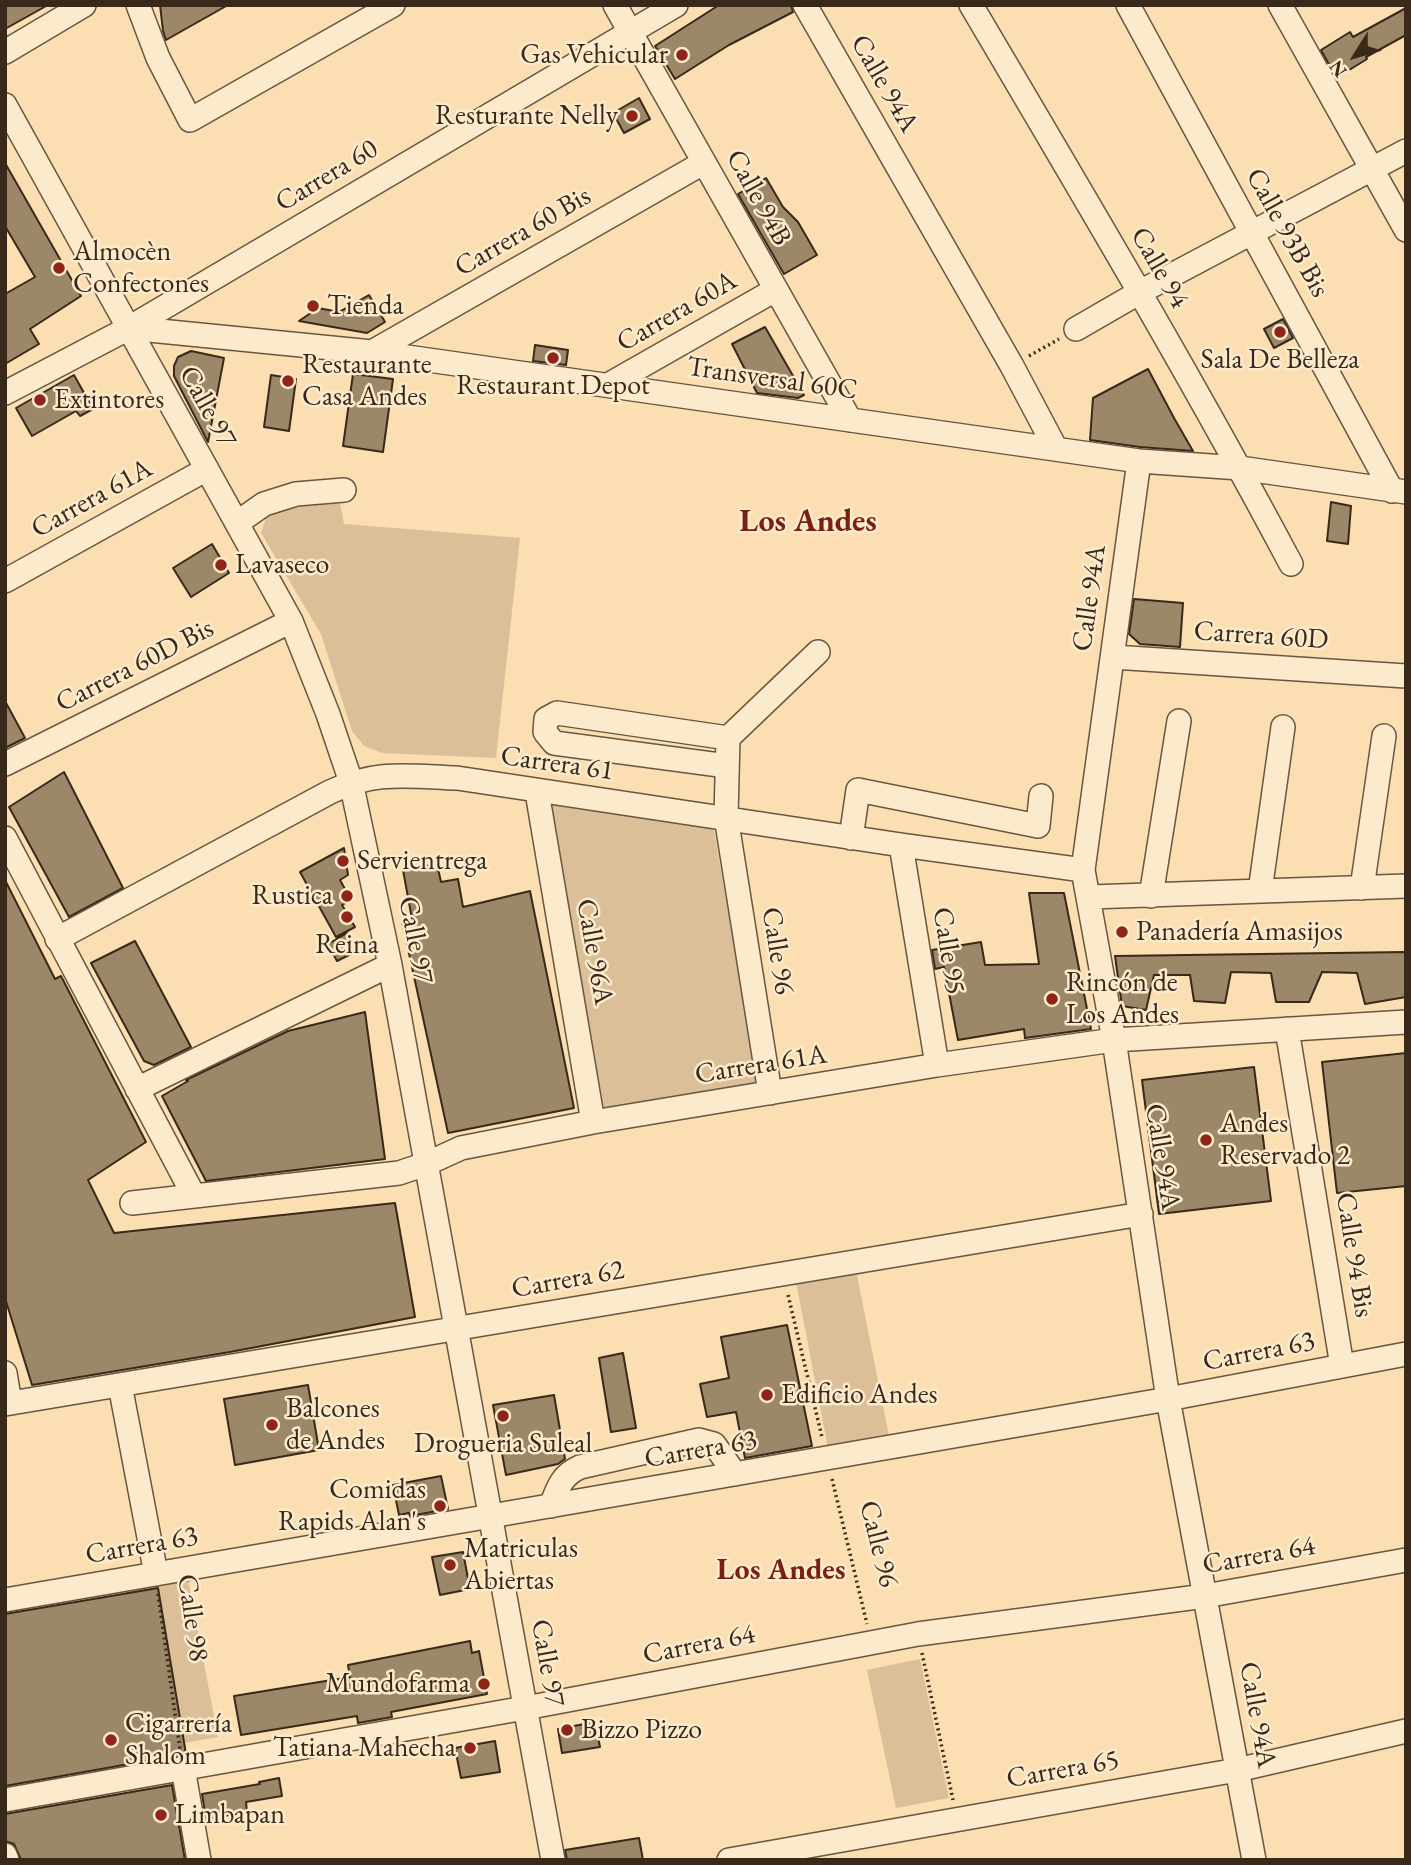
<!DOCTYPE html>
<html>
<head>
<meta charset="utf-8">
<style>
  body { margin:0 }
  #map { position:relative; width:1411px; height:1865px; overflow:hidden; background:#fbdeb1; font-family:"EB Garamond",serif }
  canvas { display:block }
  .frame { position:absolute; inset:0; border:7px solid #38291b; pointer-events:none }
  .north { position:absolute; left:1320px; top:21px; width:70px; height:70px; -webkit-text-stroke:5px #fceacc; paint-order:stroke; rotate:233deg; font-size:19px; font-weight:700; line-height:28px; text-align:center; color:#38291b }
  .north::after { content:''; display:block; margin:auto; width:24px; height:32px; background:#38291b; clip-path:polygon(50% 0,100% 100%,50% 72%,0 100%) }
</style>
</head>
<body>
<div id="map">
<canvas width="1411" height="1865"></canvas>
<div class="frame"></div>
<div class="north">N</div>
</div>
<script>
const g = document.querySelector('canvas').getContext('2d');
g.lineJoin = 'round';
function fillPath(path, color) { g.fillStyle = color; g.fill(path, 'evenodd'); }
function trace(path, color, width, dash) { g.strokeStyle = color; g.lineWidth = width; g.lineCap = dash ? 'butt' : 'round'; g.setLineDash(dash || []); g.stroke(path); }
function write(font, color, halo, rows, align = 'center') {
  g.font = font + ' "EB Garamond",serif'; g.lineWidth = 5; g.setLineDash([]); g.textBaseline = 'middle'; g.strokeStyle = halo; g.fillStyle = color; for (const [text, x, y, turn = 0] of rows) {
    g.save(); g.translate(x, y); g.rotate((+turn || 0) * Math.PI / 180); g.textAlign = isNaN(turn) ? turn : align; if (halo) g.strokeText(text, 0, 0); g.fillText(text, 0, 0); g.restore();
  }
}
const green = new Path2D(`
  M339 498 344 524 520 538 496 758 382 753 364 746 352 731 321 634 261 533 268 513 305 501Z
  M550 805 712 820 759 1086 604 1108Z
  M856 1270 889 1436 828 1448 796 1282Z
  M188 1579 218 1737 154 1748 125 1591Z
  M920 1659 949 1798 896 1808 867 1670Z`);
const building = new Path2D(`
  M5 5H48L5 29Z
  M160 5H228L166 40 163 31Z
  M719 5H791L793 12 729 45 675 79 655 46Z
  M1406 8V35L1366 57 1367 59 1346 72 1335 75 1321 50 1350 32 1353 37Z
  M639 98 650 119 624 133 613 113Z
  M5 163 81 296 30 329 39 344 5 364V294L35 277 5 226Z
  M766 178 783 207 798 222 817 255 784 274 738 194Z
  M369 295 385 322 367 333 299 321 318 308 339 312Z
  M1283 319 1293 338 1274 348 1264 329Z
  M765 327 804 395 798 398 757 393 732 344Z
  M535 345 568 350 566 365 533 361Z
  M191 351 224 358 208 442 174 376V366L178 357Z
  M1148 369 1174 418 1193 451 1140 447 1090 440 1093 398Z
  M353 374 393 379 383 452 343 446Z
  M74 375 93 409 80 416 76 411 32 436 16 408Z
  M271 375 296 379 289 431 264 427Z
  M1331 502 1351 506 1348 544 1327 541Z
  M212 544 229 573 191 597 173 568Z
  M1134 599 1183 603 1180 647 1140 644 1129 634Z
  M5 701 25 738 5 748Z
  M64 772 123 888 69 917 9 807Z
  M344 848 348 875 340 880 351 900 342 905 355 927 336 937 300 872Z
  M437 864 441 882 458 879 463 907 530 891 574 1108 448 1133 402 921 412 919 403 870Z
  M5 880 55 979 61 976 146 1142 88 1180 114 1233 395 1203 415 1317 230 1352 32 1385 5 1298Z
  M1029 893H1064L1091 1029 1025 1038 1024 1029 958 1040 944 967 935 969 932 950 981 942 985 965 1039 964Z
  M347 933 357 951 337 961 328 944Z
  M135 941 191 1047 154 1065 144 1061 91 963Z
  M1406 952V997L1365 1004 1357 973 1322 972 1309 1002H1276L1271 973 1231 972 1225 1003 1194 1001 1190 975H1154L1146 1010 1122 1006 1115 956Z
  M365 1012 385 1159 206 1181 162 1096 188 1081 186 1080 288 1031Z
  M1406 1053V1186L1337 1193 1322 1062Z
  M1254 1067 1271 1201 1159 1214 1142 1080Z
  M787 1325 812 1446 745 1458 736 1412 707 1417 700 1384 729 1378 721 1337Z
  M623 1353 636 1428 611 1432 599 1358Z
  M308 1385 319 1450 235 1465 224 1399Z
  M554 1395 565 1459 558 1464 506 1475 493 1405Z
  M441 1476 448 1509 410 1516 409 1513 399 1515 393 1485Z
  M463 1552 470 1589 440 1595 432 1557Z
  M158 1588 186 1754 5 1786V1614Z
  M470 1641 472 1653 479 1651 487 1694 391 1712 392 1717 358 1723 357 1716 241 1735 234 1696 350 1677 348 1665Z
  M595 1722 600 1747 562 1753 558 1729Z
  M495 1741 500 1772 461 1778 455 1748Z
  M279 1778 282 1796 246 1802 247 1812 206 1819 202 1794 260 1784 259 1782Z
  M172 1785 185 1860H21L14 1844 5 1841V1814Z
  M639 1838 643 1860H567L565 1850Z`);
const path = new Path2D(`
  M1029 356 1059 339
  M788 1295 822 1437
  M832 1479 867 1624
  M158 1594 180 1749
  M922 1653 953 1800`);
const minor = new Path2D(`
  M138 5 158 58 190 120 393 5
  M615 5 850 420
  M805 5 1012 366 1056 449
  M971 5C1080 190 1190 374 1291 564
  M1128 5 1392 491
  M1280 5 1406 230
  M5 52 84 5
  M5 105 291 621 328 714 351 782 390 965 553 1860
  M129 328 372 352 1139 461 1240 468 1406 492
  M1076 329 1140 292 1406 151
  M372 352 703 163
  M608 385 775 290
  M5 393 129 328 676 5
  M1139 461 1083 870 1114 1040 1168 1399 1254 1860
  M237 523 264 504 296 494 344 490
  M5 581 207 469
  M1113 657 1406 676
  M5 764 291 621
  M727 766 554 743 545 732 546 719 557 713 728 738
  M537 792 593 1122
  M5 838 194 1196
  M851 838 858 790 1038 826 1041 796
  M901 845 937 1065
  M1362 888 1384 736
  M1260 891 1283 727
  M1151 896 1179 721
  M1090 897 1406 886
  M57 939 330 792C377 770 406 776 457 778L901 845 1083 870
  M1287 1029 1342 1366
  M137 1089 390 965
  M770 1093 726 817 728 738 818 652
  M132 1203 399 1173 426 1164 461 1148 593 1122 937 1065 1114 1040 1406 1022
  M5 1373 10 1403
  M120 1385 156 1574
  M5 1404 1141 1214
  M551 1506C558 1487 562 1475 580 1467L699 1440 714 1444 735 1474
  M5 1600 1168 1399 1406 1354
  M183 1768 199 1860
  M5 1800 536 1706 918 1634 1205 1596 1406 1560
  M5 1855 7 1860
  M729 1860 1237 1770 1406 1731`);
const markers = [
  [682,55,7,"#8f2418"],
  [632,116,7,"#8f2418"],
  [59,268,7,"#8f2418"],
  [313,306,7,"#8f2418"],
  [1280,332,7,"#8f2418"],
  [553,358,7,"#8f2418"],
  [288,381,7,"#8f2418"],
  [40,400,7,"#8f2418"],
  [221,565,7,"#8f2418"],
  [343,861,7,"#8f2418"],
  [347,896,7,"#8f2418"],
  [347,917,7,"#8f2418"],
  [1122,932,7,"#8f2418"],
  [1052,999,7,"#8f2418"],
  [1206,1140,7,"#8f2418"],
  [767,1395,7,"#8f2418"],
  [503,1416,7,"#8f2418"],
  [272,1425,7,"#8f2418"],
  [440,1506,7,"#8f2418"],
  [450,1565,7,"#8f2418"],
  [484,1684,7,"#8f2418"],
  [567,1730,7,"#8f2418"],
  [111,1740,7,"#8f2418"],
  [470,1748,7,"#8f2418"],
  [161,1815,7,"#8f2418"]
];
const poiNames = [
  ["Gas Vehicular",668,55,"right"],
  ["Resturante Nelly",618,116,"right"],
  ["Almocèn",73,252],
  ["Confectones",73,284],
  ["Tienda",327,306],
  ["Sala De Belleza",1280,360,"center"],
  ["Restaurante",302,365],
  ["Casa Andes",302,397],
  ["Restaurant Depot",553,386,"center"],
  ["Extintores",54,400],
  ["Lavaseco",235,565],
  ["Servientrega",357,861],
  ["Rustica",333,896,"right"],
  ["Panadería Amasijos",1136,932],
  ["Reina",347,945,"center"],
  ["Rincón de",1066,983],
  ["Los Andes",1066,1015],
  ["Andes",1220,1124],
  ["Reservado 2",1220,1156],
  ["Edificio Andes",781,1395],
  ["Balcones",286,1409],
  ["de Andes",286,1441],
  ["Drogueria Suleal",503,1444,"center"],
  ["Comidas",426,1490,"right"],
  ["Rapids Alan's",426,1522,"right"],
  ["Matriculas",464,1549],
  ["Abiertas",464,1581],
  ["Mundofarma",470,1684,"right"],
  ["Cigarrería",125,1724],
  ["Shalom",125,1756],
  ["Bizzo Pizzo",581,1730],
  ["Tatiana Mahecha",456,1748,"right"],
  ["Limbapan",175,1815]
];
const streetNames = [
  ["Calle 94A",884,84,60],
  ["Carrera 60",327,176,-31],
  ["Calle 94B",758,198,61],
  ["Carrera 60 Bis",523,232,-30],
  ["Calle 93B Bis",1287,233,61],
  ["Calle 94",1159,268,60],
  ["Carrera 60A",677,312,-30],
  ["Transversal 60C",772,379,8],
  ["Calle 97",207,407,61],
  ["Carrera 61A",92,499,-29],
  ["Calle 94A",1090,598,-82],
  ["Carrera 60D",1261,636,4],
  ["Carrera 60D Bis",135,666,-27],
  ["Carrera 61",557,764,8],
  ["Calle 97",415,940,79],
  ["Calle 96",777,951,81],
  ["Calle 95",948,951,81],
  ["Calle 96A",594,952,80],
  ["Carrera 61A",761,1065,-9],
  ["Calle 94A",1162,1157,81],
  ["Calle 94 Bis",1354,1255,81],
  ["Carrera 62",568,1280,-10],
  ["Carrera 63",1259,1352,-11],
  ["Carrera 63",701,1450,-10],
  ["Calle 96",878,1544,76],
  ["Carrera 63",142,1546,-10],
  ["Carrera 64",1259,1556,-10],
  ["Calle 98",192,1618,82],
  ["Carrera 64",699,1645,-11],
  ["Calle 97",547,1663,80],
  ["Calle 94A",1257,1715,80],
  ["Carrera 65",1063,1770,-10]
];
const neighbourhoodNames = [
  ["Los Andes",781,1571]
];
const quarterNames = [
  ["Los Andes",808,522]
];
fillPath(green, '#dabf98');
fillPath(building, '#9d8769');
trace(building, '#38291b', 2);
trace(minor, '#695640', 26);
trace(path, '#38291b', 3.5, [2, 3.5]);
trace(minor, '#fceacc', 23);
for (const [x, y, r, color] of markers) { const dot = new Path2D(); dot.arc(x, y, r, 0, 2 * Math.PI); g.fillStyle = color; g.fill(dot); trace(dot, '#fceacc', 2.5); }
write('28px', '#38291b', '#fceacc', poiNames, 'left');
write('28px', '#38291b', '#fceacc', streetNames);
write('bold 30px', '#7a1f14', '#fceacc', neighbourhoodNames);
write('bold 32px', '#7a1f14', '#fceacc', quarterNames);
</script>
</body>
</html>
